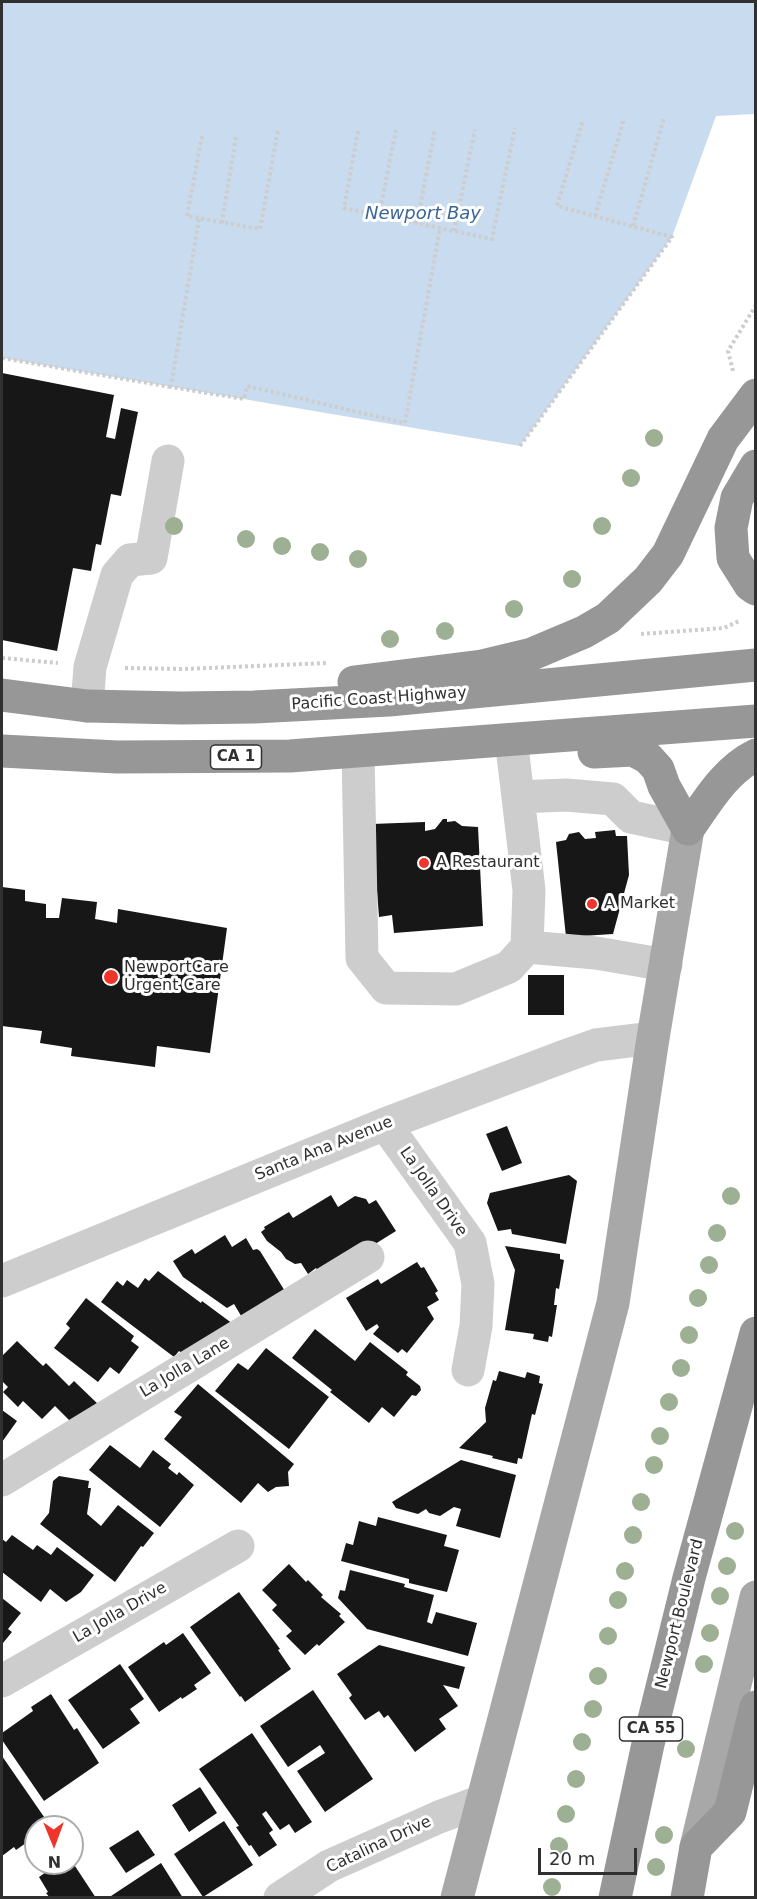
<!DOCTYPE html>
<html>
<head>
<meta charset="utf-8">
<style>
  body { margin:0 }
  #map { position:relative; width:757px; height:1899px; overflow:hidden; background:#fff; font-family:"DejaVu Sans",sans-serif }
  canvas { display:block }
  .frame { position:absolute; inset:0; border:3px solid #303030; pointer-events:none }
  .north { position:absolute; left:24px; top:1815px; width:60px; height:60px; box-sizing:border-box; background:#fff; border:2px solid #acacac; border-radius:50%; rotate:179deg; font-size:16px; font-weight:700; line-height:24px; text-align:center; color:#303030 }
  .north::after { content:''; display:block; margin:auto; width:21px; height:27px; background:#ef352a; clip-path:polygon(50% 0,100% 100%,50% 72%,0 100%) }
  .scale { position:absolute; left:538px; top:1848px; width:99px; height:27px; box-sizing:border-box; border:3px solid #303030; border-top:0; padding-left:8px; font-size:18px; line-height:21px; white-space:nowrap; color:#303030; -webkit-text-stroke:4px #fff; paint-order:stroke }
</style>
</head>
<body>
<div id="map">
<canvas width="757" height="1899"></canvas>
<div class="frame"></div>
<div class="north">N</div>
<div class="scale">20 m</div>
</div>
<script>
const g = document.querySelector('canvas').getContext('2d');
g.lineJoin = 'round';
function fillPath(path, color) { g.fillStyle = color; g.fill(path, 'evenodd'); }
function trace(path, color, width, dash) { g.strokeStyle = color; g.lineWidth = width; g.lineCap = dash ? 'butt' : 'round'; g.setLineDash(dash || []); g.stroke(path); }
function write(font, color, halo, rows, align = 'center') {
  g.font = font + ' "DejaVu Sans",sans-serif'; g.lineWidth = 6; g.setLineDash([]); g.textBaseline = 'middle'; g.strokeStyle = halo; g.fillStyle = color; for (const [text, x, y, turn = 0] of rows) {
    g.save(); g.translate(x, y); g.rotate((+turn || 0) * Math.PI / 180); g.textAlign = isNaN(turn) ? turn : align; if (halo) g.strokeText(text, 0, 0); g.fillText(text, 0, 0); g.restore();
  }
}
const water = new Path2D(`
  M2 2H755V114L716 116 672 237 520 446 2 358Z`);
const building = new Path2D(`
  M2 373 114 395 106 437 115 439 121 408 138 412 121 496 111 494 101 545 96 544 91 571 73 568 57 651 2 640Z
  M443 819H447V822L455 821 462 826 478 827 483 926 394 933 392 915 379 917 372 824 425 822V831L435 829Z
  M615 830 616 836H627L629 875 613 934 566 937 556 842 566 840 569 834 579 832 585 839 596 838 595 832Z
  M2 887 25 890V901L46 904V918H59L62 898 97 902 95 919 117 923 118 909 227 928 210 1053 157 1046 155 1067 71 1056 72 1048 40 1043 42 1031 2 1026Z
  M528 975H564V1015H528Z
  M507 1126 522 1163 502 1171 486 1134Z
  M569 1175 577 1181 566 1244 512 1234 511 1229 498 1231 487 1203 490 1193Z
  M331 1195 338 1207 355 1196 366 1199 369 1204 376 1200 396 1231 322 1277 316 1268 308 1274 301 1263 295 1264 286 1259 281 1252 267 1241 261 1232 265 1229 264 1227 289 1212 293 1218Z
  M225 1235 232 1247 246 1238 253 1250 257 1249 260 1251 288 1296 243 1319 234 1304 227 1308 183 1277 173 1261 192 1249 195 1254Z
  M505 1246 560 1254V1259L564 1260 559 1289 556 1288 554 1305H557L552 1337 549 1336 548 1342 533 1339 534 1334 505 1330 515 1270Z
  M417 1262 421 1268 424 1267 438 1291 435 1293 439 1300 427 1307 434 1319 407 1353 402 1349 398 1353 373 1334 379 1327 377 1324 366 1331 346 1298 378 1279 381 1284Z
  M158 1271 201 1303 202 1301 233 1324 189 1358 179 1351 174 1357 101 1302 117 1281 123 1286 127 1280 138 1288 145 1278 149 1281Z
  M86 1298 134 1336 131 1341 139 1347 119 1374 110 1367 98 1382 54 1348 70 1328 66 1324Z
  M315 1329 355 1361 370 1342 408 1372 406 1375 420 1386 421 1390 416 1396 412 1395 394 1417 382 1407 369 1423 330 1392 332 1390 292 1358Z
  M17 1341 43 1366 46 1363 69 1386 74 1381 99 1405 76 1427 55 1406 42 1419 23 1401 18 1407 3 1392 8 1387 2 1381V1356Z
  M266 1348 329 1397 289 1449 215 1391 238 1363 248 1370Z
  M499 1371 525 1378 527 1372 540 1376 539 1383 543 1384 535 1415 532 1414 522 1459 518 1458 517 1464 492 1458 493 1456 459 1448 486 1422 485 1408 493 1380 496 1381Z
  M198 1384 294 1464 288 1472 289 1486 276 1487 268 1492 258 1483 241 1503 164 1439 182 1417 174 1412Z
  M2 1410 17 1421 2 1442Z
  M110 1445 140 1468 153 1450 171 1464 168 1468 177 1475 179 1472 194 1485 160 1527 89 1470Z
  M461 1460 516 1475 500 1538 456 1526 461 1509 454 1507 440 1516 429 1513 426 1509 418 1514 396 1508 392 1502Z
  M59 1476 89 1481 88 1488H91L87 1514 101 1526 118 1505 154 1533 143 1547 141 1546 115 1582 40 1524 49 1513 53 1481Z
  M378 1517 447 1535 444 1546 459 1550 447 1592 409 1583V1579L341 1561 346 1543 353 1545 359 1521 376 1526Z
  M12 1535 33 1550 37 1545 51 1555 57 1547 94 1575 81 1592 66 1602 50 1589 41 1602 2 1572V1539L6 1542Z
  M289 1564 306 1582 308 1580 323 1595 321 1597 341 1614 339 1616 345 1622 319 1646 317 1644 305 1655 286 1636 292 1631 272 1610 277 1605 262 1590Z
  M350 1570 405 1584 404 1587 434 1595 427 1622 432 1624 436 1612 477 1623 468 1656 367 1629 338 1598 340 1590 345 1591Z
  M239 1592 280 1649 278 1650 291 1669 245 1702 241 1696 240 1697 190 1627Z
  M2 1598 21 1613 8 1629 12 1632 3 1643 2 1642Z
  M183 1633 211 1673 194 1685 197 1689 182 1699 181 1697 159 1712 128 1667 164 1642 166 1645Z
  M379 1645 465 1667 459 1689 443 1685 458 1706 439 1719 446 1729 415 1752 388 1715 384 1718 379 1711 365 1720 349 1698 352 1695 337 1674Z
  M120 1664 144 1699 130 1709 140 1723 103 1749 68 1700Z
  M313 1690 373 1779 325 1812 297 1771 325 1753 320 1745 288 1767 260 1726Z
  M51 1694 74 1730 77 1728 99 1763 44 1801 2 1740V1733L33 1711 31 1707Z
  M252 1733 312 1822 295 1833 289 1824 280 1830 266 1811 262 1814 273 1830 269 1833 277 1845 259 1857 251 1845 249 1846 236 1827 239 1826 199 1769Z
  M2 1756 51 1827H36V1836L16 1850 14 1847 2 1856Z
  M200 1787 217 1813 189 1832 172 1805Z
  M224 1821 253 1865 203 1897 174 1854Z
  M138 1830 155 1855 126 1873 109 1848Z
  M59 1863H73L96 1898H50L46 1893 48 1892 39 1877Z
  M161 1863 183 1898H112L111 1896Z`);
const path = new Path2D(`
  M358 131 344 208 492 239 515 128
  M202 136 187 216 260 229 278 130
  M379 215 396 130
  M595 216 624 119
  M199 219 171 387 244 399 247 386 405 423 440 228
  M222 223 236 136
  M417 223 435 129
  M633 226 664 118
  M454 231 475 130
  M2 358 171 387
  M733 371 728 351 756 305
  M520 446 672 237 557 206 583 119
  M641 634 724 628 739 621
  M2 658 58 663
  M125 668 183 669 327 663`);
const minor = new Path2D(`
  M87 706 90 667 117 575 130 560 151 558 168 461
  M358 751 362 958 386 988 456 989 509 967 527 947 529 890 513 755
  M518 797 566 795 613 799 631 817 688 829
  M527 947 596 953 666 965
  M385 1124 470 1243 478 1284 476 1326 468 1370
  M2 1281 385 1124 565 1056 596 1045 653 1038
  M2 1480 368 1257
  M2 1681 238 1546
  M280 1898 329 1866 439 1817 482 1801`);
const major = new Path2D(`
  M696 1847 756 1597
  M457 1898 613 1303 653 1038 688 829`);
const highway = new Path2D(`
  M756 466 737 498 731 528 733 558 750 585 756 589
  M354 682 482 666 532 654 584 632 608 618 648 580 668 554 723 439 756 395
  M2 695 87 706 181 708 254 707 389 700 756 665
  M2 751 117 757 290 756 756 721
  M594 752 633 750 648 758 658 769 664 786 688 829C707 802 725 770 756 755
  M615 1898 648 1744 689 1578 756 1333
  M687 1898 696 1847 730 1812 756 1707`);
const trees = [
  [654,438],
  [631,478],
  [174,526],
  [602,526],
  [246,539],
  [282,546],
  [320,552],
  [358,559],
  [572,579],
  [514,609],
  [445,631],
  [390,639],
  [731,1196],
  [717,1233],
  [709,1265],
  [698,1298],
  [689,1335],
  [681,1368],
  [669,1402],
  [660,1436],
  [654,1465],
  [641,1502],
  [735,1531],
  [633,1535],
  [727,1566],
  [625,1571],
  [720,1596],
  [618,1600],
  [710,1633],
  [608,1636],
  [704,1664],
  [598,1676],
  [593,1709],
  [582,1742],
  [686,1749],
  [576,1779],
  [566,1814],
  [664,1835],
  [559,1846],
  [656,1867],
  [552,1887]
];
const markers = [
  [424,863,6,"#ef352a"],
  [592,904,6,"#ef352a"],
  [111,977,8,"#ef352a"]
];
const shields = [
  [236,757,51],
  [651,1729,63]
];
const shieldNames = [
  ["CA 1",236,757],
  ["CA 55",651,1729]
];
const streetNames = [
  ["Pacific Coast Highway",379,699,-4],
  ["Santa Ana Avenue",324,1149,-22],
  ["La Jolla Drive",433,1192,55],
  ["La Jolla Lane",185,1368,-31],
  ["La Jolla Drive",120,1613,-30],
  ["Newport Boulevard",680,1614,-76],
  ["Catalina Drive",379,1845,-25]
];
const poiNames = [
  ["A Restaurant",436,863],
  ["A Market",604,904],
  ["NewportCare",124,968],
  ["Urgent Care",124,986]
];
const waterNames = [
  ["Newport Bay",423,214]
];
fillPath(water, '#c9dbee');
fillPath(building, '#171717');
trace(path, '#cdcdcd', 4, [3, 3]);
trace(minor, '#cdcdcd', 33);
trace(major, '#a8a8a8', 33);
trace(highway, '#979797', 33);
g.fillStyle = '#9db093';
for (const [x, y] of trees) { g.beginPath(); g.arc(x, y, 9, 0, 2 * Math.PI); g.fill(); }
for (const [x, y, r, color] of markers) { const dot = new Path2D(); dot.arc(x, y, r, 0, 2 * Math.PI); g.fillStyle = color; g.fill(dot); trace(dot, '#fff', 2); }
for (const [x, y, w] of shields) { const box = new Path2D(); box.roundRect(x - w / 2, y - 12, w, 24, 4.5); g.fillStyle = '#fff'; g.fill(box); trace(box, '#303030', 1.5); }
write('bold 15px', '#303030', null, shieldNames);
write('16px', '#303030', '#fff', streetNames);
write('16px', '#303030', '#fff', poiNames, 'left');
write('italic 18px', '#396697', '#fff', waterNames);
</script>
</body>
</html>
